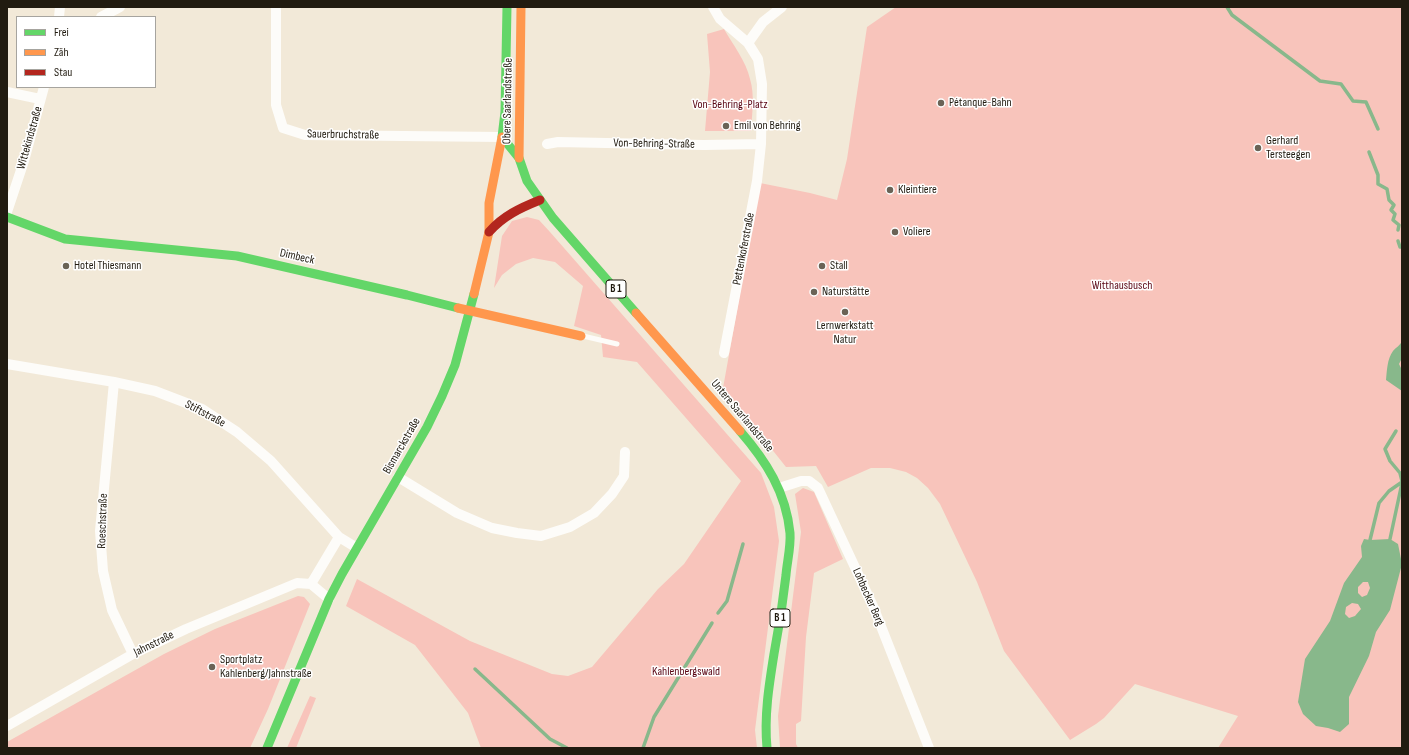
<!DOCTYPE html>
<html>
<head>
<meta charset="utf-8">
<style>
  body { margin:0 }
  #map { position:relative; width:1409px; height:755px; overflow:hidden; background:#f2e9d8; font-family:"Sofia Sans Condensed",sans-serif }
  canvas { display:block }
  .frame { position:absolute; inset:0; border:8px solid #211b10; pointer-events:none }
  .legend { position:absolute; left:16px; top:16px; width:140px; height:72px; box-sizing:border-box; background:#fff; border:1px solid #a6a49f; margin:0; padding:5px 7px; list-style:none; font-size:12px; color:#211b10 }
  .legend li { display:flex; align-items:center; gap:8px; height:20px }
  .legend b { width:20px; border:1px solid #a6a49f }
</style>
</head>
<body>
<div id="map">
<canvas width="1409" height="755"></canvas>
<div class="frame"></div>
<ul class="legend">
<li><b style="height:5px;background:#63d668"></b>Frei</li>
<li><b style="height:5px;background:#ff974d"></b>Zäh</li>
<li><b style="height:5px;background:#b3261e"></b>Stau</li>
</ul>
</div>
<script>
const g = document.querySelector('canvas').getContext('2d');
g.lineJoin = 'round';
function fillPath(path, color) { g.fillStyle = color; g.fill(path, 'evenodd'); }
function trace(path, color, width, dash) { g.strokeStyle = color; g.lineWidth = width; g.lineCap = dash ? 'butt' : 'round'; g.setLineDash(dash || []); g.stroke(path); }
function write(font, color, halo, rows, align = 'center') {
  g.font = font + ' "Sofia Sans Condensed",sans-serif'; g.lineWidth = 3; g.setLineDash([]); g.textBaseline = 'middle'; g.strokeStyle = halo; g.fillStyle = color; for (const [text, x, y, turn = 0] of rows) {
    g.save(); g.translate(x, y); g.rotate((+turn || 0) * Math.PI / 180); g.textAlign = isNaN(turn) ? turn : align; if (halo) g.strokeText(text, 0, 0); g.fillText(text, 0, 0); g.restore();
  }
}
const green = new Path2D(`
  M896 7H1402V748H1218L1238 716 1135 684 1104 718 1096 724 1070 740 1004 651 977 582 940 504 928 488 917 478 906 472 890 468H871L828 487 816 466 786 467 723 388 760 183 810 193 837 200 847 159 867 27Z
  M724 29C733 45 746 61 750 79 755 95 752 114 751 131H705L710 72 707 34Z
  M527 217 539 220 550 232 761 473 774 507 779 541 755 730 757 748H481L468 713 415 645 346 606 357 579 470 641 552 674 568 676 592 667 658 589 684 564 741 481 637 362 603 357 601 335 574 326 583 286 555 262 533 258 516 264 502 275 494 288 502 236 512 221Z
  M803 488 814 492 843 559 814 573 806 637 801 721 796 724V744L798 748H780L778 716 801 532 795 494Z
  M298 596 304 597 310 604 268 709 250 748H7V742L164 654 215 629Z
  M310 696 316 698 296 748H287Z`);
const water = new Path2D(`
  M1402 341V358L1399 364 1402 370V391L1386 380C1387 371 1387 359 1393 351 1396 347 1400 346 1402 341Z
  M1364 539 1370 540 1390 539 1398 544 1402 564 1390 610 1376 632 1369 656 1349 697V724L1340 732 1328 728 1316 726 1303 714 1298 702 1305 659 1330 621 1344 583 1362 557 1361 546ZM1363 582H1368L1370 588 1367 595 1362 597 1358 593V587ZM1352 603 1358 604 1361 609 1355 616 1349 618 1345 614 1346 607Z`);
const stream = new Path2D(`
  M1227 7 1232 15 1320 81 1341 84 1353 101 1366 102 1378 129
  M1369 152 1378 175V184L1387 189 1389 200 1394 205 1391 210 1395 214 1393 220 1399 225 1398 230
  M1398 241 1400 247H1402
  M1396 431 1385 449 1390 461 1400 473 1402 481
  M1390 539 1402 483
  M1370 540 1379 503 1389 491 1402 482
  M718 613 727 601 743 544
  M475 669 550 739 567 748
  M643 748 654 717 712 623`);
const lane = new Path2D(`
  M583 336 617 344`);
const street = new Path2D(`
  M276 7V105L283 128 305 135 502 137
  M713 7 720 19 748 43 758 59 762 84 761 144 757 181 724 353
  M59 17 60 7
  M101 17 120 7
  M748 43 763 22 782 7
  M7 92 40 99
  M547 144 558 142 704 145 761 144
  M7 212 24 161 44 87
  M7 364 114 382 155 391 202 409 237 432 271 461 339 537 357 548
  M114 382 100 531 103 571 112 610 133 654
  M398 477 457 513 492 528 517 533 541 536 570 527 594 513 612 494 624 476 625 452
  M779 488 801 481H809L818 488 873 606 929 748
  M311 584 339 537
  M7 726 133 654 186 629 297 583 311 584 329 599`);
const fast = new Path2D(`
  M507 7 505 112 502 137 519 158 527 181 553 218 636 313
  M7 217 65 239 237 256 407 295 458 308
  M740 431C766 461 786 492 790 533 791 547 787 562 786 575 783 602 779 628 774 654 769 685 764 716 767 748
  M267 748 329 599 342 574 427 427 442 396 455 365 474 294`);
const slow = new Path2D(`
  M519 158 521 7
  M474 294 489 232V203L502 137
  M458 308 581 336
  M636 313 740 431`);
const jam = new Path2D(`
  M489 232C503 216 520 208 540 200`);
const markers = [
  [941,103,4,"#6a6356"],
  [726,126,4,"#6a6356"],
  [1258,148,4,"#6a6356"],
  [890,190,4,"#6a6356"],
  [895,232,4,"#6a6356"],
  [66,266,4,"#6a6356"],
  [822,266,4,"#6a6356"],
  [814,292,4,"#6a6356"],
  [845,312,4,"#6a6356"],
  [212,667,4,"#6a6356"]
];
const shields = [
  [616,289,20],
  [780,618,20]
];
const shieldNames = [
  ["B 1",616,289],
  ["B 1",780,618]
];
const streetNames = [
  ["Obere Saarlandstraße",508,101,-89],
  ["Sauerbruchstraße",343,135,1],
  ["Wittekindstraße",30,138,-74],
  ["Von-Behring-Straße",654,144,1],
  ["Pettenkoferstraße",744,249,-79],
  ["Dimbeck",297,257,13],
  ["Stiftstraße",205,414,28],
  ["Untere Saarlandstraße",742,416,50],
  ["Bismarckstraße",402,446,-60],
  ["Roeschstraße",103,521,-88],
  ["Lohbecker Berg",868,597,66],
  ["Jahnstraße",154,644,-26]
];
const poiNames = [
  ["Pétanque-Bahn",949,103],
  ["Emil von Behring",734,126],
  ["Gerhard",1266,141],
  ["Tersteegen",1266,155],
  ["Kleintiere",898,190],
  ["Voliere",903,232],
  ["Hotel Thiesmann",74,266],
  ["Stall",830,266],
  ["Naturstätte",822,292],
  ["Lernwerkstatt",845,326,"center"],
  ["Natur",845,340,"center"],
  ["Sportplatz",220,660],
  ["Kahlenberg/Jahnstraße",220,674]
];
const parkNames = [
  ["Von-Behring-Platz",730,105],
  ["Witthausbusch",1122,286],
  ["Kahlenbergswald",686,672]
];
fillPath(green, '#f8c4bb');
fillPath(water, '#88b88b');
trace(stream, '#88b88b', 3.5);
trace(lane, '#fdfcf9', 5);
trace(street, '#fdfcf9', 10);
trace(fast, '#63d668', 9);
trace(slow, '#ff974d', 9);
trace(jam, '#b3261e', 9);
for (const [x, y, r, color] of markers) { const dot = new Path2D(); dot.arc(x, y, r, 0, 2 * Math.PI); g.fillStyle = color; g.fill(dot); trace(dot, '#fff', 1.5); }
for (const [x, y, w] of shields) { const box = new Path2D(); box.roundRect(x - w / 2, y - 9, w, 18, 3); g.fillStyle = '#fff'; g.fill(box); trace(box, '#211b10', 1); }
write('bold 11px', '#211b10', null, shieldNames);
write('12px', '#211b10', '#fff', streetNames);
write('12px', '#211b10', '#fff', poiNames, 'left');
write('12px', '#590513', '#fff', parkNames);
</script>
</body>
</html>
